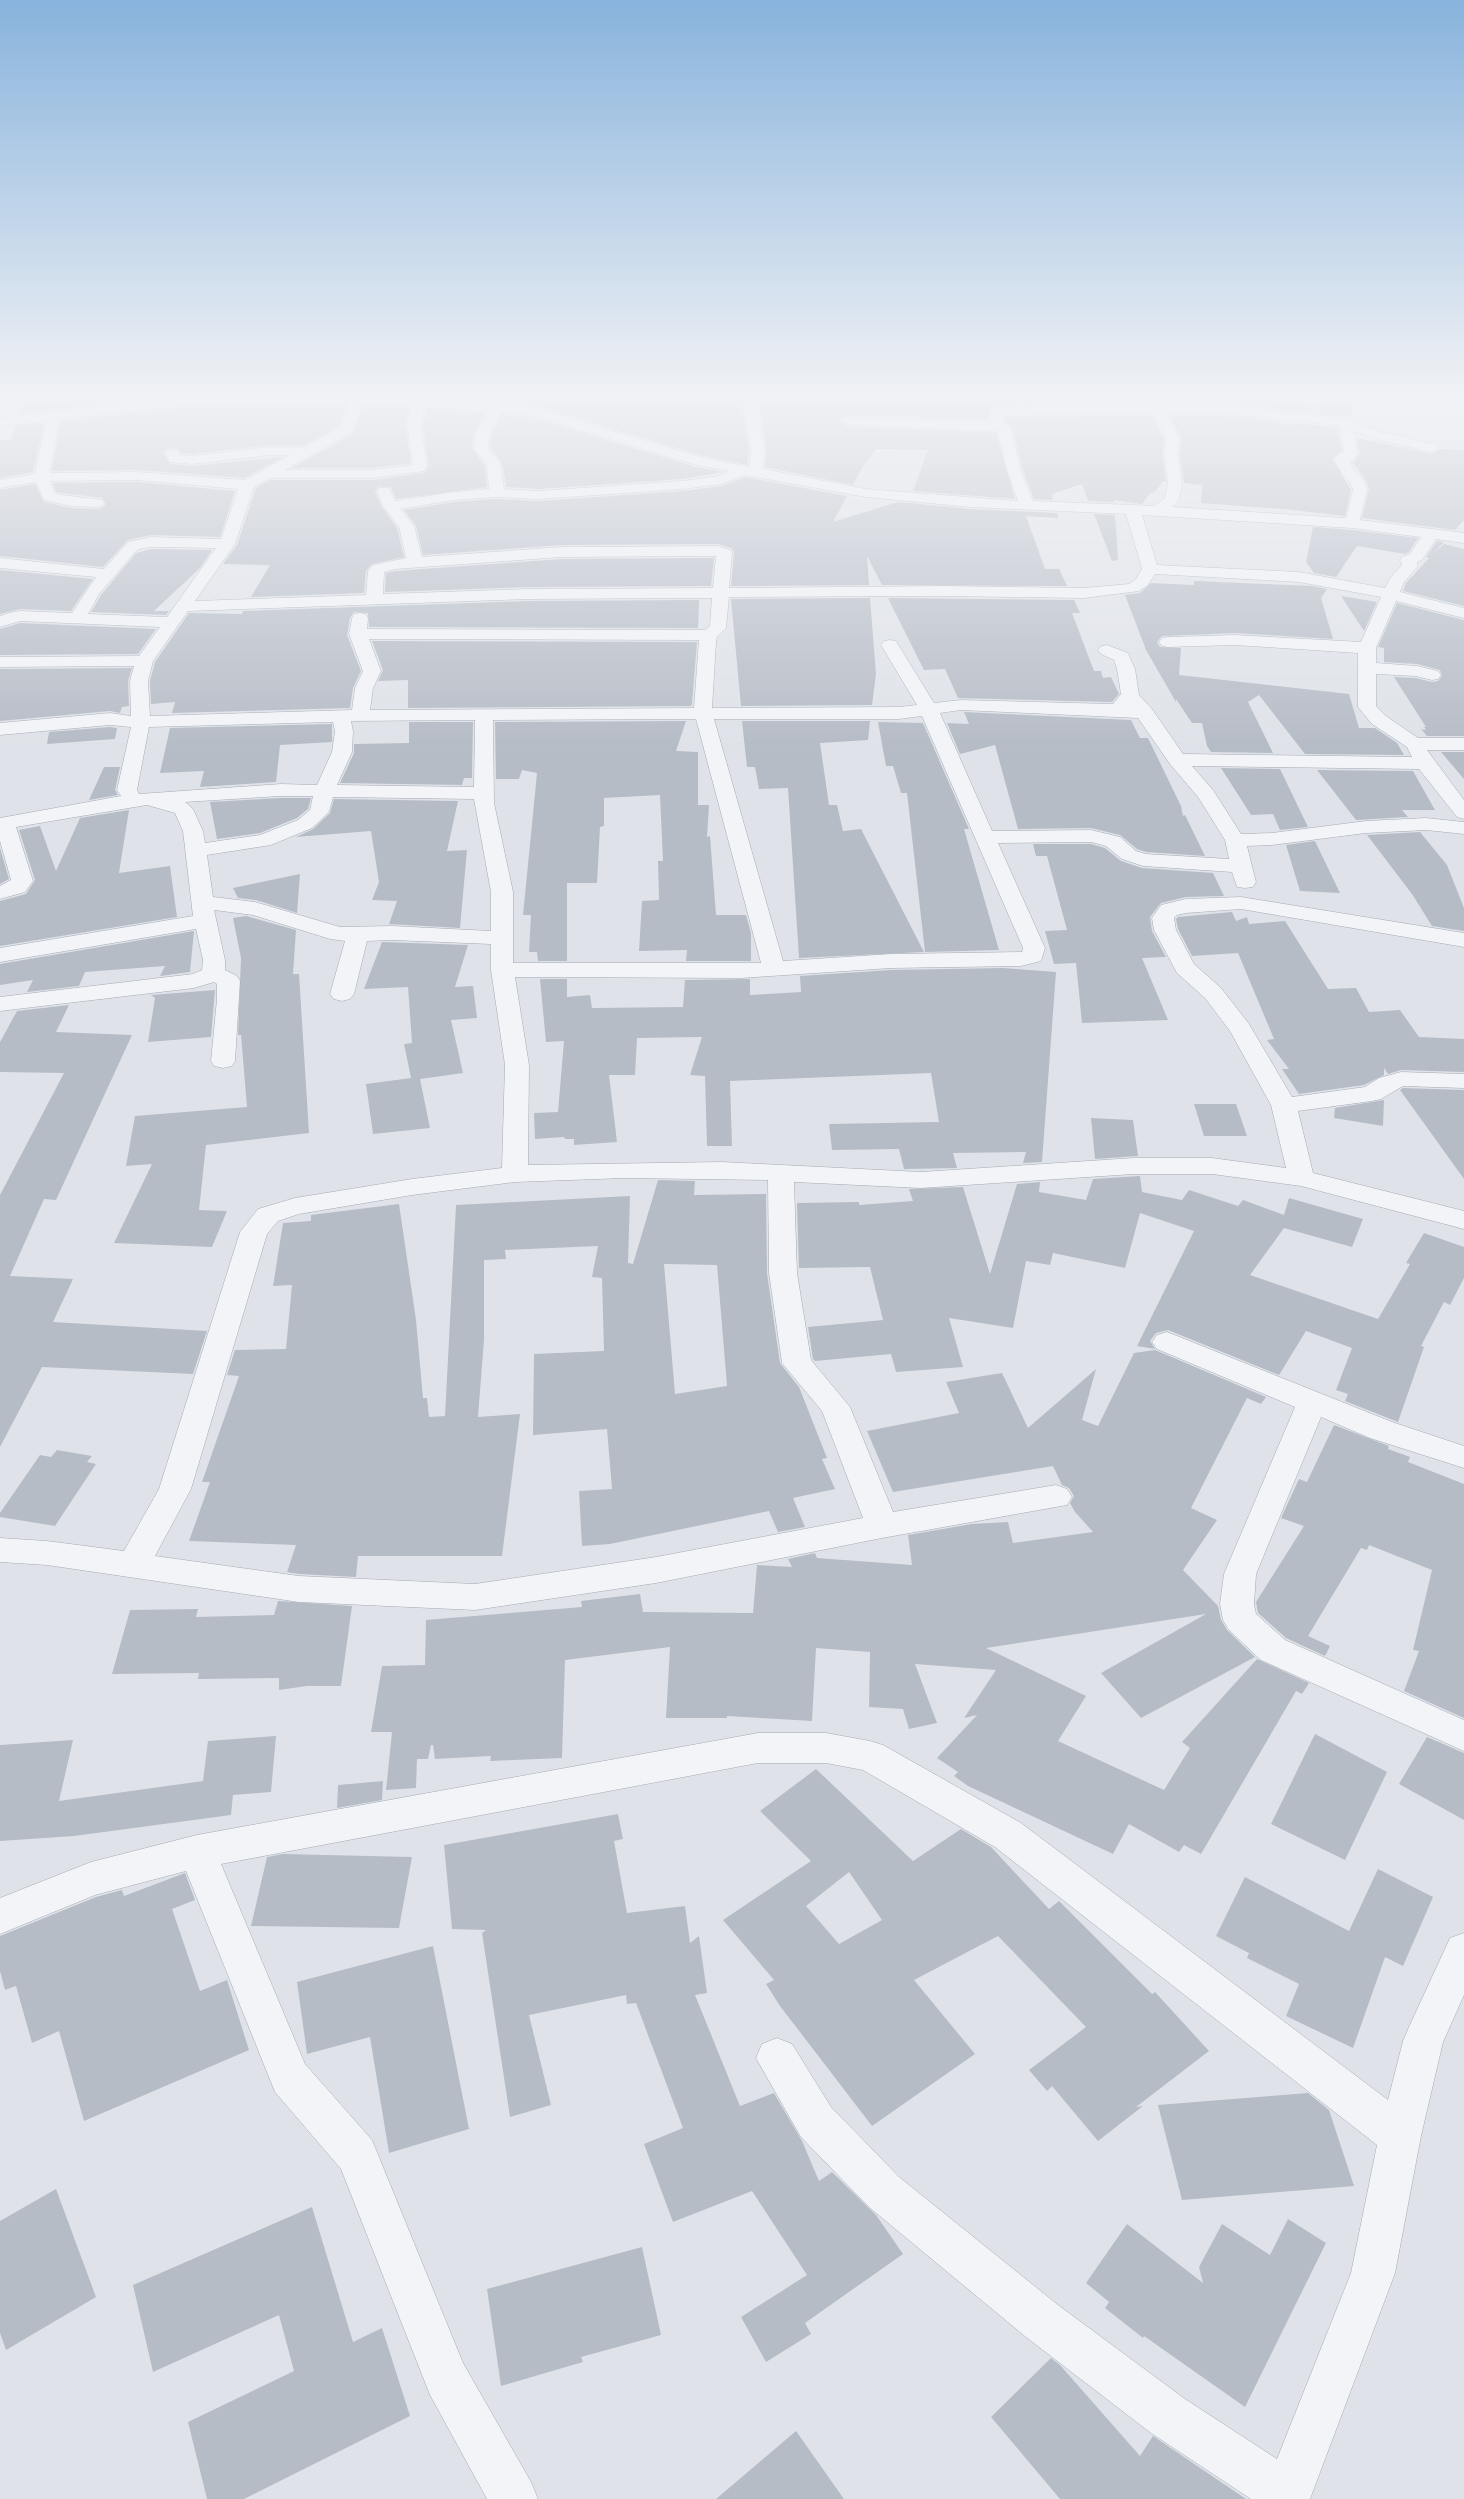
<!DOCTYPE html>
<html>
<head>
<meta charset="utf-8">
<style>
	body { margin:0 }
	canvas { display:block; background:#dfe3e9 }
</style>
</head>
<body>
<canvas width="1464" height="2499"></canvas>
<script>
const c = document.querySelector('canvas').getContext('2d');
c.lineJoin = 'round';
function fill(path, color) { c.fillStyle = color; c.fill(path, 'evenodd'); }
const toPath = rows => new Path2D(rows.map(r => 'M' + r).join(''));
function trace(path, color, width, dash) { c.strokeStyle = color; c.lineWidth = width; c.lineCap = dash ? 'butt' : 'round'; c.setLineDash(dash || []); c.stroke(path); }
fill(toPath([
	[26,397,54,397,54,403,111,397,165,397,20,414,23,407,26,406],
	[455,397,595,398,636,400,638,397,748,397,742,407,749,451,747,465,704,456,538,407],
	[766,397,1034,397,1034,400,1142,398,1144,402,998,406,990,410,988,420,848,415,839,420,848,427,996,433,1015,499,913,491,928,450,876,449,863,466,853,485,765,467,767,451,760,407],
	[1255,397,1318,405,1323,397,1362,397,1348,417,1293,411,1285,413,1261,407,1161,402,1159,398],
	[242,404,347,404,339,426,305,445,270,445,192,454,181,453,177,448,172,447,163,452,170,464,192,466,283,457,245,478,137,470,52,471,61,421,188,407],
	[364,404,409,407,405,426,411,463,372,468,292,468,353,434],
	[426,408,485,413,473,435,472,448,485,466,487,487,396,499,391,487,379,486,375,492,382,507,397,528,404,557,372,564,366,571,364,593,251,597,270,565,223,564,237,545,256,488,270,480,372,480,424,473,429,466,423,426],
	[502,414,536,419,696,467,723,472,683,479,538,489,506,487,503,465,490,446,491,437],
	[1151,414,1164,440,1162,455,1166,482,1163,481,1154,493,1151,492,1142,504,1114,500,1114,502,1088,501,1082,484,1052,494,1053,500,1034,499,1024,473,1012,427,1006,422,1006,418],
	[1169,414,1223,416,1261,419,1285,425,1293,423,1337,427,1337,435,1339,436,1342,450,1332,459,1351,490,1345,516,1283,509,1201,503,1202,485,1184,483,1180,455,1182,439],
	[44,423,33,472,0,478,0,440,11,440,16,426],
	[1357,438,1432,454,1440,449,1464,450,1464,520,1455,530,1362,518,1369,489,1365,479,1353,463,1360,453],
	[745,477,847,496,833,522,898,502,971,509,1057,513,1058,518,1026,516,1045,569,1059,569,1067,586,882,585,867,556,869,585,731,586,734,552,731,548,718,544,562,545,423,555,416,526,404,510,454,502,497,499,538,501,683,491,722,486],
	[137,482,235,491,220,537,151,535,128,540,103,567,0,556,0,490,35,484,44,502,71,508,97,509,102,508,106,504,102,498,56,492,53,483],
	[1094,514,1115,515,1118,560,1112,561],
	[1313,527,1352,530,1418,538,1409,552,1405,554,1357,546,1336,577,1314,573,1306,562],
	[1437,541,1444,542,1434,553,1444,544,1464,549,1464,606,1403,591,1406,583,1429,558,1426,557],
	[151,549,212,550,200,568,154,611,169,611,166,615,91,612,101,595,136,553],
	[714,558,711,586,529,587,385,592,386,573,395,571,562,559],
	[0,570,93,579,71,611,20,609,0,614],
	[1194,581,1313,586,1327,589,1321,598,1333,639,1235,633,1162,636,1157,642,1160,647,1181,648,1179,675,1349,694,1359,728,1375,728,1397,743,1404,755,1305,754,1259,695,1248,702,1273,753,1211,752,1207,746,1202,723,1192,723,1176,699,1176,702,1146,650,1125,595,1140,593,1151,583,1194,585],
	[1341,596,1377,602,1364,631],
	[870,598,876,674,872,705,741,706,731,599],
	[888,598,1074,600,1080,613,1072,613,1094,671,1101,671,1103,678,1111,677,1119,694,1112,702,958,698,945,669,924,670],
	[699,600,698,628,369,627,368,613,354,612,350,618,347,635,361,671,353,688,350,708,172,713,175,702,151,704,150,681,155,662,189,613,242,614,243,611,529,601],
	[1397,603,1464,620,1464,736,1427,736,1421,729,1426,730,1424,727,1426,727,1394,677,1416,678,1432,682,1438,681,1442,676,1440,670,1417,664,1384,662,1384,648,1378,647],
	[20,623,156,629,138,654,0,655,0,629],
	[372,641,697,642,692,704,691,706,408,708,408,680,378,681,383,670],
	[132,668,128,681,129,706,122,707,120,713,110,711,0,721,0,669],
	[964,712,1131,720,1140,738,1148,738,1181,806,1183,816,1185,815,1205,856,1146,852,1137,849,1120,835,1091,828,1018,829,995,745,960,754,947,723,969,724],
	[686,721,676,751,698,752,698,805,709,805,707,837,710,836,716,915,746,915,751,933,751,961,686,961,687,950,639,951,642,901,659,900,658,861,663,861,660,795,604,798,604,826,600,827,597,883,567,883,567,961,538,961,537,952,529,952,531,915,523,915,537,773,522,770,519,779,496,779,495,722],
	[742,721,870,721,868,740,820,743,829,805,837,805,843,831,861,829,924,952,799,958,788,788,759,789,755,767,747,767],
	[409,722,473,722,472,778,464,778,462,785,340,783,354,753,354,744,409,743],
	[878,722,923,723,969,829,964,829,999,950,925,952,907,793,901,793,893,766,886,766],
	[332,724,332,742,280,745,276,782,200,787,204,771,160,773,170,728],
	[110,727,117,728,115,739,47,744,49,732],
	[1441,752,1464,752,1464,779],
	[104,767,120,767,115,790,118,795,89,800],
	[1221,768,1280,769,1308,827,1280,830,1273,814,1251,815],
	[1317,770,1413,771,1435,810,1402,810,1408,817,1356,820],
	[281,798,311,798,308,809,297,818,260,833,217,839,210,802],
	[334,799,458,801,447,851,467,850,460,928,389,924,397,901,372,900,379,882,371,831,296,837,313,829,330,813],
	[129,810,119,873,170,866,177,917,0,946,0,901,26,894,35,880,19,830,40,826,56,871,80,818],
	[1420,832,1447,865,1464,908,1464,931,1432,926,1412,894,1367,835],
	[1315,841,1340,893,1300,891,1286,845],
	[1033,844,1091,844,1105,848,1121,861,1142,868,1213,873,1224,896,1186,897,1161,903,1150,917,1152,931,1166,957,1142,958,1168,1020,1082,1023,1076,963,1054,964,1045,931,1067,930,1047,856,1036,856],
	[0,848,9,879,0,884],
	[300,874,297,913,256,900,238,898,233,888],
	[1232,912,1236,921,1247,917,1249,924,1285,921,1328,989,1356,988,1369,1012,1400,1010,1419,1037,1464,1039,1464,1072,1401,1070,1388,1074,1384,1068,1384,1075,1364,1085,1299,1094,1282,1069,1289,1069,1267,1040,1274,1039,1238,953,1192,956,1178,929,1176,919,1178,917],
	[246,916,296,930,293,974,299,974,309,1133,206,1145,199,1210,227,1211,212,1247,114,1243,152,1164,126,1166,135,1116,247,1107,241,1035,238,1035,241,958,233,918],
	[194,931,190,972,160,976,165,966,85,972,79,986,27,992,33,980,0,985,0,964],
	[382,942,468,945,455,987,473,986,477,1018,451,1020,463,1073,420,1079,430,1128,373,1134,366,1084,411,1078,404,1044,412,1043,408,987,364,989],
	[1003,968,1056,972,1042,1162,1023,1163,1026,1152,953,1153,957,1168,904,1169,899,1149,832,1150,829,1124,939,1122,931,1073,730,1081,732,1146,707,1146,705,1076,690,1075,702,1037,637,1038,635,1075,609,1075,617,1142,574,1145,574,1139,565,1139,564,1137,535,1139,534,1113,558,1112,564,1041,546,1042,540,979,567,979,567,997,590,995,592,1008,683,1007,685,980,750,979,750,995,801,992,800,976,891,970],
	[215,990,211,1037,148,1042,155,998,151,995],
	[69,1005,56,1032,132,1035,56,1200,44,1199,10,1276,73,1279,53,1322,207,1331,193,1374,42,1367,0,1447,0,1195,64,1073,0,1072,0,1042,17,1011],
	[1403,1088,1464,1090,1464,1179,1400,1090],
	[1384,1100,1383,1126,1334,1118,1335,1108],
	[1194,1104,1236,1104,1247,1136,1204,1136],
	[1091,1118,1133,1120,1138,1156,1095,1159],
	[1140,1176,1142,1192,1182,1200,1189,1190,1238,1206,1243,1200,1284,1215,1289,1198,1363,1219,1352,1247,1284,1228,1250,1275,1378,1319,1410,1264,1406,1263,1424,1233,1464,1247,1464,1278,1450,1305,1444,1302,1421,1346,1424,1347,1398,1422,1345,1401,1348,1394,1336,1390,1352,1348,1306,1331,1279,1375,1168,1330,1156,1333,1150,1341,1155,1349,1137,1346,1194,1231,1140,1213,1125,1268,1053,1253,1050,1265,1026,1261,1013,1328,949,1318,963,1367,896,1372,891,1354,815,1361,813,1359,808,1327,883,1320,870,1267,799,1268,797,1203,859,1202,859,1205,913,1201,909,1189,963,1187,990,1274,1017,1184,1040,1182,1039,1192,1086,1200,1093,1179],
	[658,1180,695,1181,694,1195,766,1194,767,1273,780,1363,799,1387,827,1458,822,1459,835,1489,793,1498,805,1527,778,1532,769,1511,610,1544,582,1546,579,1491,612,1489,607,1429,533,1435,534,1354,604,1351,602,1278,592,1277,598,1246,505,1250,506,1259,484,1260,484,1340,478,1417,520,1414,502,1556,358,1556,356,1577,299,1574,287,1572,296,1545,189,1541,210,1482,202,1482,239,1376,227,1375,235,1350,286,1349,292,1285,273,1286,283,1223,311,1221,311,1215,399,1204,416,1320,423,1398,427,1398,429,1417,445,1416,456,1205,630,1196,628,1263,633,1264],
	[664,1264,717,1265,727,1386,675,1394],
	[1155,1350,1266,1397,1261,1404,1247,1398,1191,1508,1217,1520,1183,1570,1218,1606,1221,1620,1227,1630,1255,1657,1141,1718,1101,1673,1206,1614,986,1648,1086,1696,1058,1741,1164,1790,1190,1748,1182,1742,1257,1659,1309,1683,1302,1694,1296,1691,1201,1854,1184,1845,1179,1852,1129,1824,1113,1854,968,1786,954,1776,958,1772,937,1758,977,1715,964,1718,996,1670,915,1664,937,1723,909,1729,903,1709,869,1707,870,1652,816,1648,812,1721,727,1716,727,1718,666,1718,670,1647,565,1660,562,1758,490,1761,491,1756,435,1759,433,1745,431,1745,428,1759,417,1759,416,1788,386,1790,392,1732,371,1732,382,1666,425,1665,426,1620,582,1607,581,1601,640,1594,643,1612,753,1613,757,1565,792,1567,788,1559,815,1553,817,1558,912,1565,908,1535,972,1524,1008,1522,1013,1543,1093,1532,1075,1512,1070,1503,1074,1496,1069,1488,1062,1485,1053,1466,893,1492,867,1431,959,1413,946,1382,1002,1373,1028,1428,1096,1369,1082,1420,1098,1426,1134,1353],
	[1334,1425,1389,1446,1388,1449,1410,1457,1408,1462,1464,1484,1464,1718,1404,1691,1419,1651,1413,1650,1432,1570,1369,1545,1367,1550,1361,1548,1308,1636,1330,1646,1325,1656,1286,1638,1258,1613,1256,1602,1304,1526,1281,1518,1299,1479,1307,1482],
	[57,1450,92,1456,87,1462,96,1464,55,1526,0,1517,0,1513,40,1455,51,1457],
	[278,1601,352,1606,341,1686,307,1686,279,1690,279,1678,198,1679,199,1673,112,1674,130,1610,198,1609,196,1617,274,1615],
	[1315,1734,1387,1772,1345,1860,1271,1824],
	[276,1736,271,1792,233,1795,231,1815,74,1836,0,1841,0,1745,73,1740,59,1801,203,1781,208,1741],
	[1427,1737,1464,1753,1464,1820,1399,1784],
	[816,1769,913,1861,961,1829,991,1847,1049,1909,1059,1901,1152,1994,1155,1992,1209,2051,1136,2107,1143,2106,1098,2141,1052,2086,1047,2091,1029,2070,1086,2027,998,1936,914,1980,975,2054,872,2126,780,2006,766,1984,774,1980,723,1920,811,1861,760,1811],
	[849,1872,882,1920,839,1944,806,1906],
	[383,1781,382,1800,337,1808,338,1785],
	[618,1814,623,1839,614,1841,627,1913,685,1906,690,1943,699,1936,707,1993,695,1995,740,2106,774,2093,802,2141,819,2181,832,2172,876,2215,903,2254,805,2323,811,2334,766,2362,741,2317,807,2275,752,2191,673,2222,644,2144,683,2128,636,2003,627,2004,626,1995,529,2015,551,2105,510,2117,482,1933,486,1930,452,1929,444,1845],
	[283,1854,412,1857,399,1928,251,1926,267,1857],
	[1378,1869,1433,1897,1403,1966,1385,1957,1353,2048,1286,2016,1299,1984,1247,1958,1249,1953,1216,1936,1245,1877,1349,1931],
	[185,1873,195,1900,172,1909,200,1991,227,1980,249,2050,84,2121,59,2031,32,2043,16,1986,5,1990,0,1971,0,1936,96,1897,122,1890,124,1896],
	[433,1946,469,2129,389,2153,370,2037,307,2054,297,1982],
	[1308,2093,1329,2110,1354,2186,1182,2200,1158,2105],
	[56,2189,96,2297,6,2350,0,2333,0,2221],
	[312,2207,353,2342,382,2328,410,2416,244,2499,207,2499,188,2422,294,2371,279,2315,153,2372,133,2285],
	[1288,2219,1326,2243,1245,2407,1144,2336,1143,2338,1105,2308,1109,2302,1086,2283,1127,2224,1203,2283,1199,2267,1222,2224,1270,2255],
	[642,2247,661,2335,581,2357,583,2362,501,2386,487,2289],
	[1051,2358,1060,2365,1140,2456,1153,2436,1246,2499,1060,2499,991,2417],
	[796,2431,844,2499,716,2499]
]), '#b6bcc6');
const minor = toPath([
	[185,397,419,397,467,400,537,409,704,458,749,467,751,451,744,407,751,397,764,397,758,407,765,451,763,469,866,489,1018,501,1008,474,997,431,848,425,841,421,848,417,990,422,991,412,998,408,1147,404,1143,397,1156,397,1160,404,1223,406,1261,409,1285,415,1293,413,1345,418,1381,432,1437,445,1439,448,1432,452,1372,438,1354,431,1358,453,1353,461,1350,462,1353,469,1364,480,1367,490,1360,520,1464,533,1464,543,1436,539,1422,560,1417,562,1418,566,1404,582,1400,592,1464,608,1464,618,1396,601,1376,648,1376,663,1417,666,1438,671,1441,675,1438,679,1432,680,1416,676,1376,674,1376,706,1386,716,1418,738,1464,738,1464,750,1427,750,1464,800,1464,819,1457,817,1419,769,1192,766,1213,790,1241,834,1272,833,1366,821,1426,818,1464,822,1464,834,1426,830,1366,833,1272,845,1247,846,1256,882,1253,887,1245,888,1237,887,1232,872,1143,866,1122,859,1106,846,1091,842,998,843,1045,948,1041,961,1021,966,891,968,741,978,515,977,529,1065,528,1165,722,1162,921,1172,1134,1158,1212,1158,1286,1168,1271,1105,1230,1031,1205,998,1177,973,1154,930,1152,918,1161,905,1186,899,1241,897,1464,933,1464,947,1241,909,1186,913,1177,915,1174,918,1176,930,1194,964,1221,988,1249,1024,1292,1097,1365,1087,1379,1078,1401,1072,1464,1074,1464,1088,1403,1086,1381,1099,1372,1101,1298,1111,1313,1173,1464,1211,1464,1229,1301,1186,1212,1174,1134,1174,921,1188,794,1182,797,1273,811,1360,850,1407,893,1512,1056,1485,1067,1489,1072,1497,1067,1505,882,1538,656,1583,475,1610,299,1602,47,1565,0,1562,0,1538,47,1541,124,1551,159,1489,240,1232,258,1209,295,1198,412,1179,502,1168,505,1065,491,970,491,944,392,940,367,941,354,994,350,999,342,1001,334,999,330,994,345,941,330,939,253,915,214,910,225,960,225,970,237,976,240,981,235,1061,232,1066,223,1068,214,1066,211,1061,217,999,217,984,214,982,194,988,0,1011,0,997,193,974,202,970,203,960,196,929,0,962,0,948,193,916,183,831,175,813,147,805,16,827,33,881,25,892,0,899,0,886,11,880,0,841,0,818,121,796,117,790,131,727,110,725,0,735,0,723,110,713,131,716,130,681,134,666,0,667,0,657,139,656,160,627,20,621,0,627,0,616,9,613,20,611,72,613,96,577,0,568,0,558,104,569,128,542,151,537,221,539,238,489,137,480,50,481,55,494,102,500,104,503,102,506,97,507,71,506,44,500,36,482,0,488,0,480,35,474,46,421,0,426,0,418,185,397],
	[239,402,350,402,341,427,305,447,270,447,192,456,180,455,177,450,172,449,165,453,170,462,192,464,270,455,290,455,245,480,137,472,50,473,59,419,188,405,239,402],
	[363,402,411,405,407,426,413,465,372,470,285,470,352,432,363,402],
	[424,406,488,411,475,436,474,448,487,465,489,489,454,492,395,501,389,488,379,488,377,491,383,506,399,527,406,558,373,565,368,571,366,595,195,601,235,544,254,487,269,478,372,478,424,471,427,466,421,426,424,406],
	[501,412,536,417,697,465,729,471,719,476,683,481,538,491,504,489,501,465,488,447,489,436,501,412],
	[1152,412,1166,440,1164,455,1168,483,1165,498,1155,506,1033,501,1022,474,1010,427,1004,423,1004,416,1152,412],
	[1166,412,1223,414,1261,417,1285,423,1293,421,1339,425,1344,451,1334,458,1342,474,1350,482,1353,490,1346,518,1172,507,1179,500,1182,483,1178,455,1180,440,1166,412],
	[745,475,866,497,971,507,1126,514,1142,569,1136,579,1129,584,1084,588,943,586,729,588,732,553,730,550,718,546,562,547,422,557,414,526,400,509,454,500,497,497,538,499,683,489,722,484,745,475],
	[1142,515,1352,528,1421,537,1410,554,1402,557,1400,560,1402,565,1391,577,1385,588,1299,572,1157,565,1142,515],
	[151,547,216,548,167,617,88,614,99,594,135,552,139,549,151,547],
	[716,556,713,588,529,589,383,594,384,572,395,569,562,557,716,556],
	[1155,574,1299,582,1381,597,1361,642,1235,635,1168,637,1162,638,1159,642,1162,646,1168,647,1235,645,1358,653,1358,707,1372,724,1407,747,1412,757,1183,754,1152,709,1139,695,1135,669,1128,653,1107,645,1101,646,1098,650,1101,654,1114,660,1117,669,1121,694,1113,704,961,700,934,703,896,641,890,640,884,641,881,645,917,705,899,707,712,708,716,642,717,637,726,628,729,597,943,596,1084,598,1139,591,1148,585,1155,574],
	[712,598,710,626,705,630,367,629,368,618,366,614,360,613,354,614,352,618,349,634,363,671,355,688,352,710,150,716,148,681,153,661,188,611,529,599,712,598],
	[369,639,699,640,694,708,370,710,373,688,381,671,369,639],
	[961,710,1138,718,1170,764,1198,797,1225,840,1229,859,1146,854,1136,851,1120,837,1091,830,992,831,940,713,961,710],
	[922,716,1023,948,1022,952,891,954,783,961,714,719,899,719,922,716],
	[696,719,761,963,513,963,513,892,494,803,493,720,696,719],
	[475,720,474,787,337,785,352,752,353,731,351,721,475,720],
	[333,722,335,731,332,752,317,785,281,784,139,794,137,790,149,727,333,722],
	[281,796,313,796,310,810,298,820,260,835,205,843,203,831,193,809,185,802,281,796],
	[333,797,474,799,491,892,491,931,392,926,340,927,255,902,213,897,207,855,271,845,312,828,329,812,333,797],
	[625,1178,768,1180,769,1273,782,1363,822,1411,863,1518,656,1557,475,1584,299,1576,155,1556,191,1489,267,1234,278,1221,299,1214,412,1195,515,1182,625,1178],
	[1167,1332,1392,1422,1464,1446,1464,1468,1370,1438,1321,1417,1256,1574,1254,1604,1256,1614,1285,1640,1464,1720,1464,1751,1261,1660,1228,1629,1223,1620,1220,1604,1224,1574,1295,1407,1157,1349,1152,1342,1157,1335,1167,1332],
	[758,1733,826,1733,870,1741,883,1745,1021,1823,1388,2100,1403,2041,1409,2027,1450,1938,1464,1933,1464,1995,1443,2042,1421,2136,1395,2273,1310,2499,1251,2499,1151,2433,1026,2337,869,2207,801,2137,756,2058,762,2044,777,2038,792,2044,831,2107,899,2177,1058,2305,1185,2399,1277,2459,1351,2273,1377,2145,995,1847,863,1770,826,1763,758,1763,221,1864,305,2064,372,2140,463,2363,531,2482,538,2499,487,2499,430,2395,341,2169,275,2092,186,1871,95,1895,0,1934,0,1898,91,1862,197,1835,758,1733]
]);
trace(minor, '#a4aab3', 1);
fill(minor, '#f2f4f7');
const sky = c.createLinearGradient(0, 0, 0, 747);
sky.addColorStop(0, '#88b3dc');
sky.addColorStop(0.53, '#f1f2f5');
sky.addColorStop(1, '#f1f2f500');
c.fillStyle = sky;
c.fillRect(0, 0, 1464, 747);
</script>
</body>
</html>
